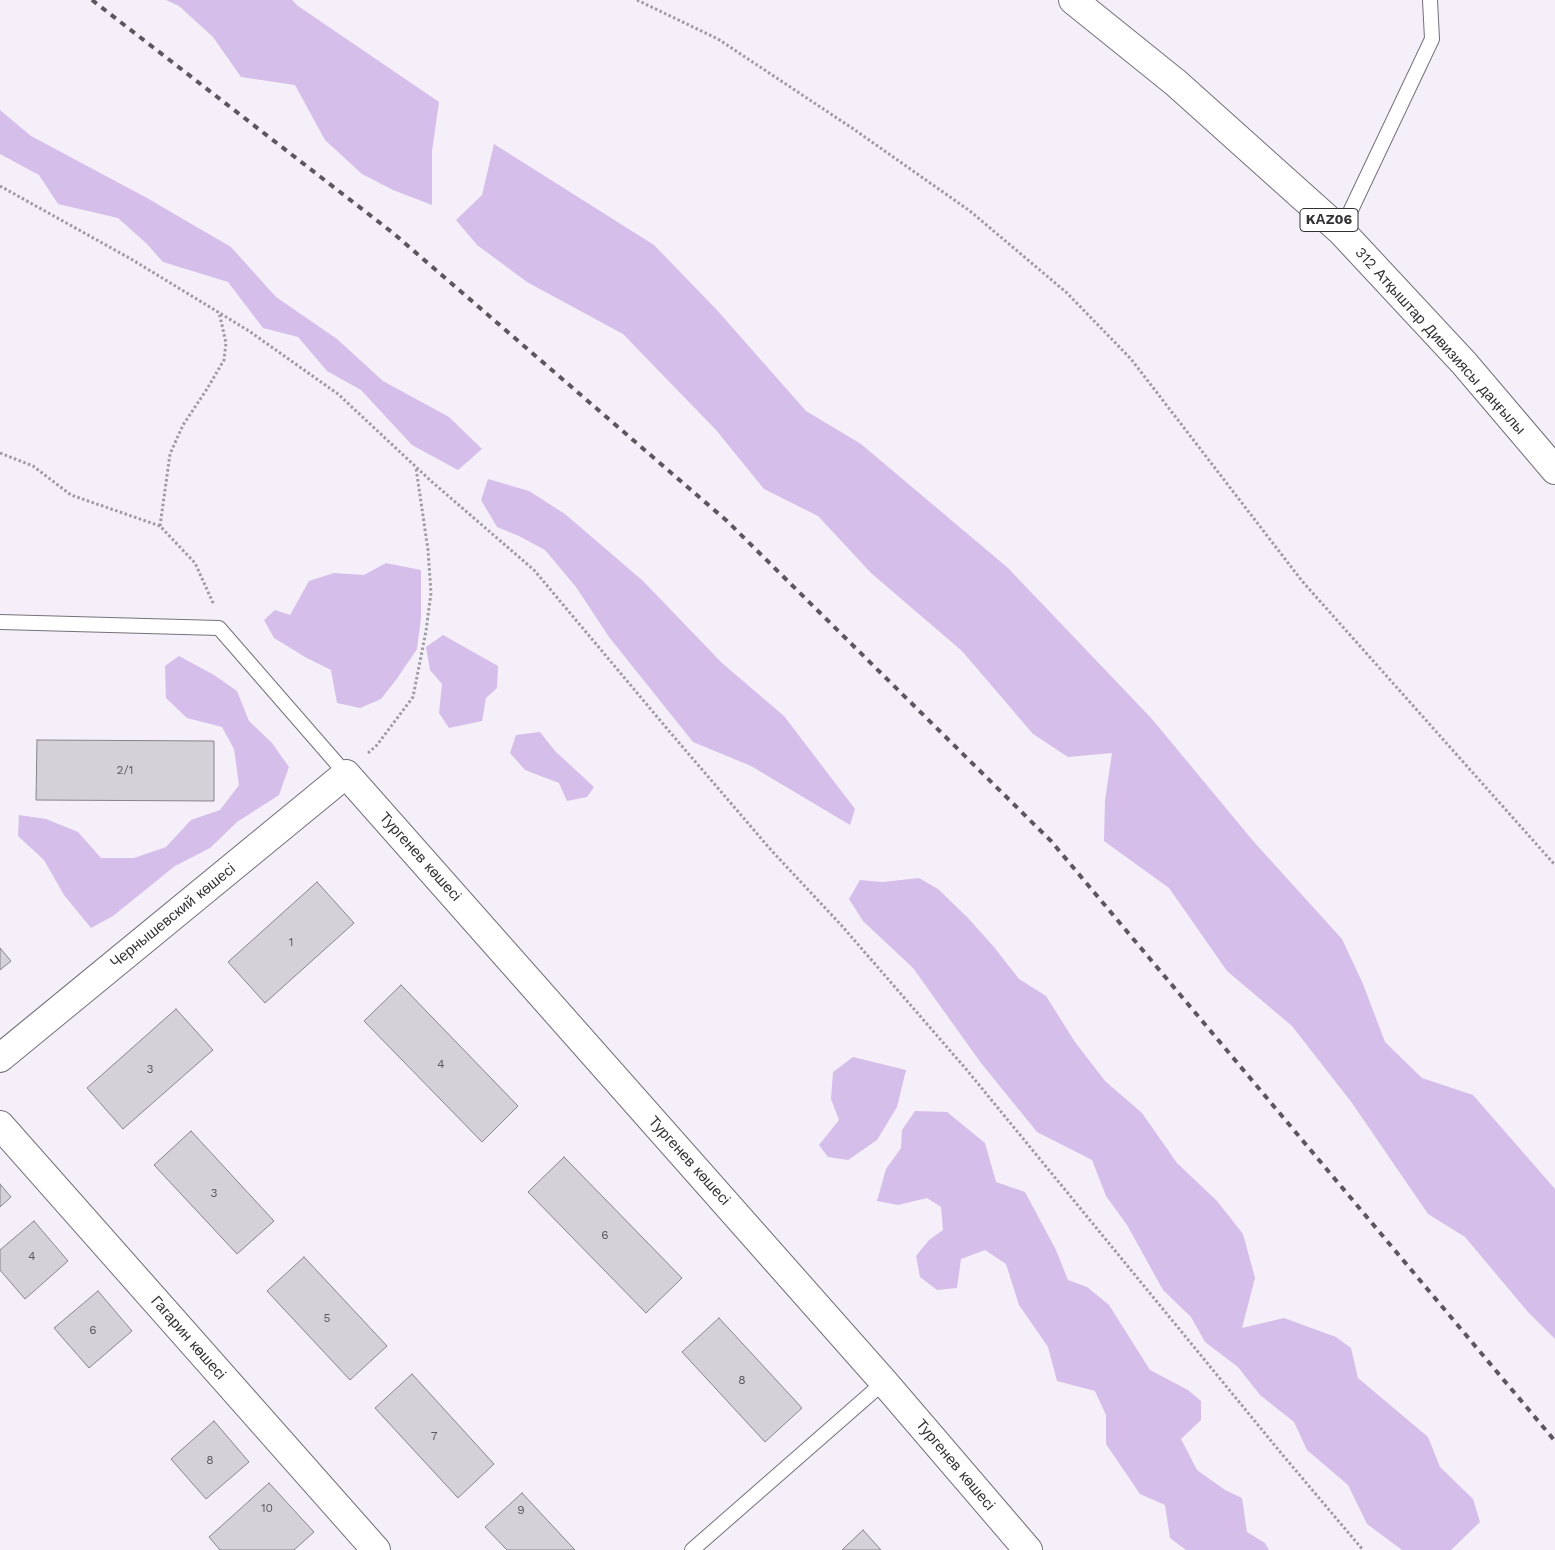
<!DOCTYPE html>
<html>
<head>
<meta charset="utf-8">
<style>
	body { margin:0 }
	canvas { display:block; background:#f4eff8 }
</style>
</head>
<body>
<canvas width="1555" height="1550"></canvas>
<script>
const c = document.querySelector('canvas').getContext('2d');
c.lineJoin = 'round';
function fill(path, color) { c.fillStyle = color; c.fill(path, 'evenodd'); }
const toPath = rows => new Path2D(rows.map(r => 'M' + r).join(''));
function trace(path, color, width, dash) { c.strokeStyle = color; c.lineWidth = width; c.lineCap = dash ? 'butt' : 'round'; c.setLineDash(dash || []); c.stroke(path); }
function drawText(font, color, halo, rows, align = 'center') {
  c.font = font + ' "Work Sans",sans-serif'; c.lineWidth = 4.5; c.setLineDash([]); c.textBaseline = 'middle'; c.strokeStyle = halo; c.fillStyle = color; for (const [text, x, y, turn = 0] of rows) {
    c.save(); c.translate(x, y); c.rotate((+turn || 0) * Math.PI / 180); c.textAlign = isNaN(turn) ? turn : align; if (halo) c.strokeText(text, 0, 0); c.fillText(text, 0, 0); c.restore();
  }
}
fill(toPath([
	[166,0,292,0,298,6,439,102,432,151,432,205,393,190,362,174,325,140,295,85,241,77,213,37,179,6],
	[0,110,31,136,147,198,231,247,276,297,337,339,383,381,449,417,482,449,458,470,412,445,361,390,327,371,298,337,263,328,228,282,163,262,147,244,118,218,58,204,39,175,0,154],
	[494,144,654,245,716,309,806,411,861,444,1008,568,1152,719,1254,842,1342,939,1363,984,1385,1042,1422,1078,1473,1095,1555,1189,1555,1339,1528,1312,1465,1237,1428,1214,1352,1103,1292,1026,1227,971,1169,888,1104,841,1105,800,1112,753,1068,757,1033,734,962,651,871,573,818,516,764,489,716,430,623,334,527,282,477,245,456,220,482,195],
	[488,479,529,491,565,514,643,581,722,663,784,716,855,809,850,825,751,766,693,742,609,637,576,587,545,550,519,536,497,527,481,500],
	[386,563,421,570,421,618,417,649,396,680,381,699,360,708,337,703,331,670,305,657,274,638,264,620,275,610,290,615,309,581,334,573,364,575],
	[443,635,498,666,497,688,486,698,482,721,449,728,439,713,442,684,430,670,426,647],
	[179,656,214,675,237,691,249,721,272,743,289,767,279,795,237,822,210,848,175,866,113,916,91,928,64,895,44,860,18,836,19,815,46,819,78,832,101,858,134,858,166,847,191,820,220,810,239,785,234,749,222,727,187,718,166,698,165,666],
	[540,732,555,751,594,787,587,797,567,801,559,783,525,770,510,753,516,735],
	[919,878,938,889,967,917,994,947,1019,979,1046,996,1075,1042,1105,1081,1142,1113,1177,1163,1217,1201,1243,1234,1255,1278,1242,1328,1284,1318,1336,1337,1351,1348,1358,1378,1428,1437,1440,1467,1473,1499,1480,1522,1451,1550,1402,1550,1367,1524,1348,1485,1307,1450,1294,1422,1260,1395,1238,1367,1205,1342,1191,1317,1163,1290,1127,1225,1106,1196,1092,1160,1037,1132,981,1063,913,968,863,921,849,899,860,880,883,882],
	[853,1057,906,1070,897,1107,877,1140,848,1160,828,1157,819,1145,839,1120,831,1099,833,1072],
	[915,1111,947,1112,985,1143,996,1182,1025,1192,1056,1250,1068,1280,1087,1287,1109,1305,1150,1370,1188,1390,1201,1401,1201,1420,1181,1439,1197,1470,1225,1490,1242,1498,1247,1532,1265,1543,1269,1550,1186,1550,1170,1538,1165,1505,1140,1494,1106,1444,1106,1415,1095,1391,1057,1381,1048,1347,1019,1305,1006,1264,985,1250,961,1259,957,1288,937,1290,920,1277,916,1256,929,1240,943,1230,941,1207,927,1198,898,1205,877,1201,886,1169,901,1148,902,1130]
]), '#d6beeb');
const building = toPath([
	[37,740,214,741,214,801,36,800,37,740],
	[317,882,354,923,265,1003,228,962,317,882],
	[0,948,11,961,0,970,0,948],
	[401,985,518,1106,482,1142,364,1021,401,985],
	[176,1009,213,1050,123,1129,87,1088,176,1009],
	[191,1131,274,1221,237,1254,154,1165,191,1131],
	[564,1157,682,1278,646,1313,528,1192,564,1157],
	[0,1184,11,1197,0,1207,0,1184],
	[34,1221,68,1261,25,1299,0,1270,0,1250,34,1221],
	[304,1257,387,1346,350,1380,267,1291,304,1257],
	[98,1291,132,1331,89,1368,54,1328,98,1291],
	[719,1318,802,1408,765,1442,682,1352,719,1318],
	[412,1374,494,1464,458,1498,375,1408,412,1374],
	[214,1421,249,1462,206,1499,171,1459,214,1421],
	[269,1483,314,1532,294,1550,220,1550,209,1537,269,1483],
	[522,1493,575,1550,507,1550,485,1527,522,1493],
	[863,1530,881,1550,842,1550,863,1530]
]);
fill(building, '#d5d1d9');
trace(building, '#88848b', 1);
const lane = toPath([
	[1341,231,1432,39,1430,0],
	[0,622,219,628,346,774],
	[692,1550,884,1382]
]);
const street = toPath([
	[0,1125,376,1550]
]);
const secondary = toPath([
	[0,1058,346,774,884,1382,1028,1550]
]);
const highway = toPath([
	[1073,0,1176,83,1341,231,1464,363,1555,470]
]);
trace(lane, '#757179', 16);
trace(street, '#757179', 30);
trace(secondary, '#757179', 30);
trace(highway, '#757179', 30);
trace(toPath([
	[637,0,718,39,852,128,970,211,1067,293,1131,359,1302,581,1555,865],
	[0,186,131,259,218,312,249,331,338,394,431,481,534,570,669,731,771,850,842,926,966,1069,1281,1453,1363,1550],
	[0,453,33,466,71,495,160,526,195,563,214,605],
	[160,526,170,454,183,425,207,389,224,360,226,343,219,312],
	[368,753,377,745,413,697,426,631,431,593,428,550,416,468]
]), '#9f9ba2', 3, [2.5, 2.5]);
trace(lane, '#fff', 14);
trace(street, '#fff', 28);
trace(secondary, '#fff', 28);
trace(highway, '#fff', 28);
trace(toPath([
	[92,0,393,233,727,521,1051,841,1555,1441]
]), '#5a585c', 4, [6, 6]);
drawText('12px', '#5b595d', null, [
	["2/1",125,770],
	["1",291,942],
	["4",441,1064],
	["3",150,1069],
	["3",214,1193],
	["6",605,1235],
	["4",32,1256],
	["5",327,1318],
	["6",93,1330],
	["8",742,1380],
	["7",434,1436],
	["8",210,1460],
	["10",267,1508],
	["9",521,1510]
]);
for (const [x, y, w] of [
	[1329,220,58]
]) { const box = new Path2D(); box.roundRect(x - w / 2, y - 11.5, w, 23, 4); c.fillStyle = '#fff'; c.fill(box); trace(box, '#323134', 1); }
drawText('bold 14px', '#323134', null, [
	["KАZ06",1329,220]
]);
drawText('15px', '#323134', '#fff', [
	["312 Атқыштар Дивизиясы даңғылы",1440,341,48],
	["Тургенев көшесі",420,857,48],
	["Чернышевский көшесі",173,916,-39],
	["Тургенев көшесі",689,1161,48],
	["Гагарин көшесі",188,1338,49],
	["Тургенев көшесі",955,1465,50]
]);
</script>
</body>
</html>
